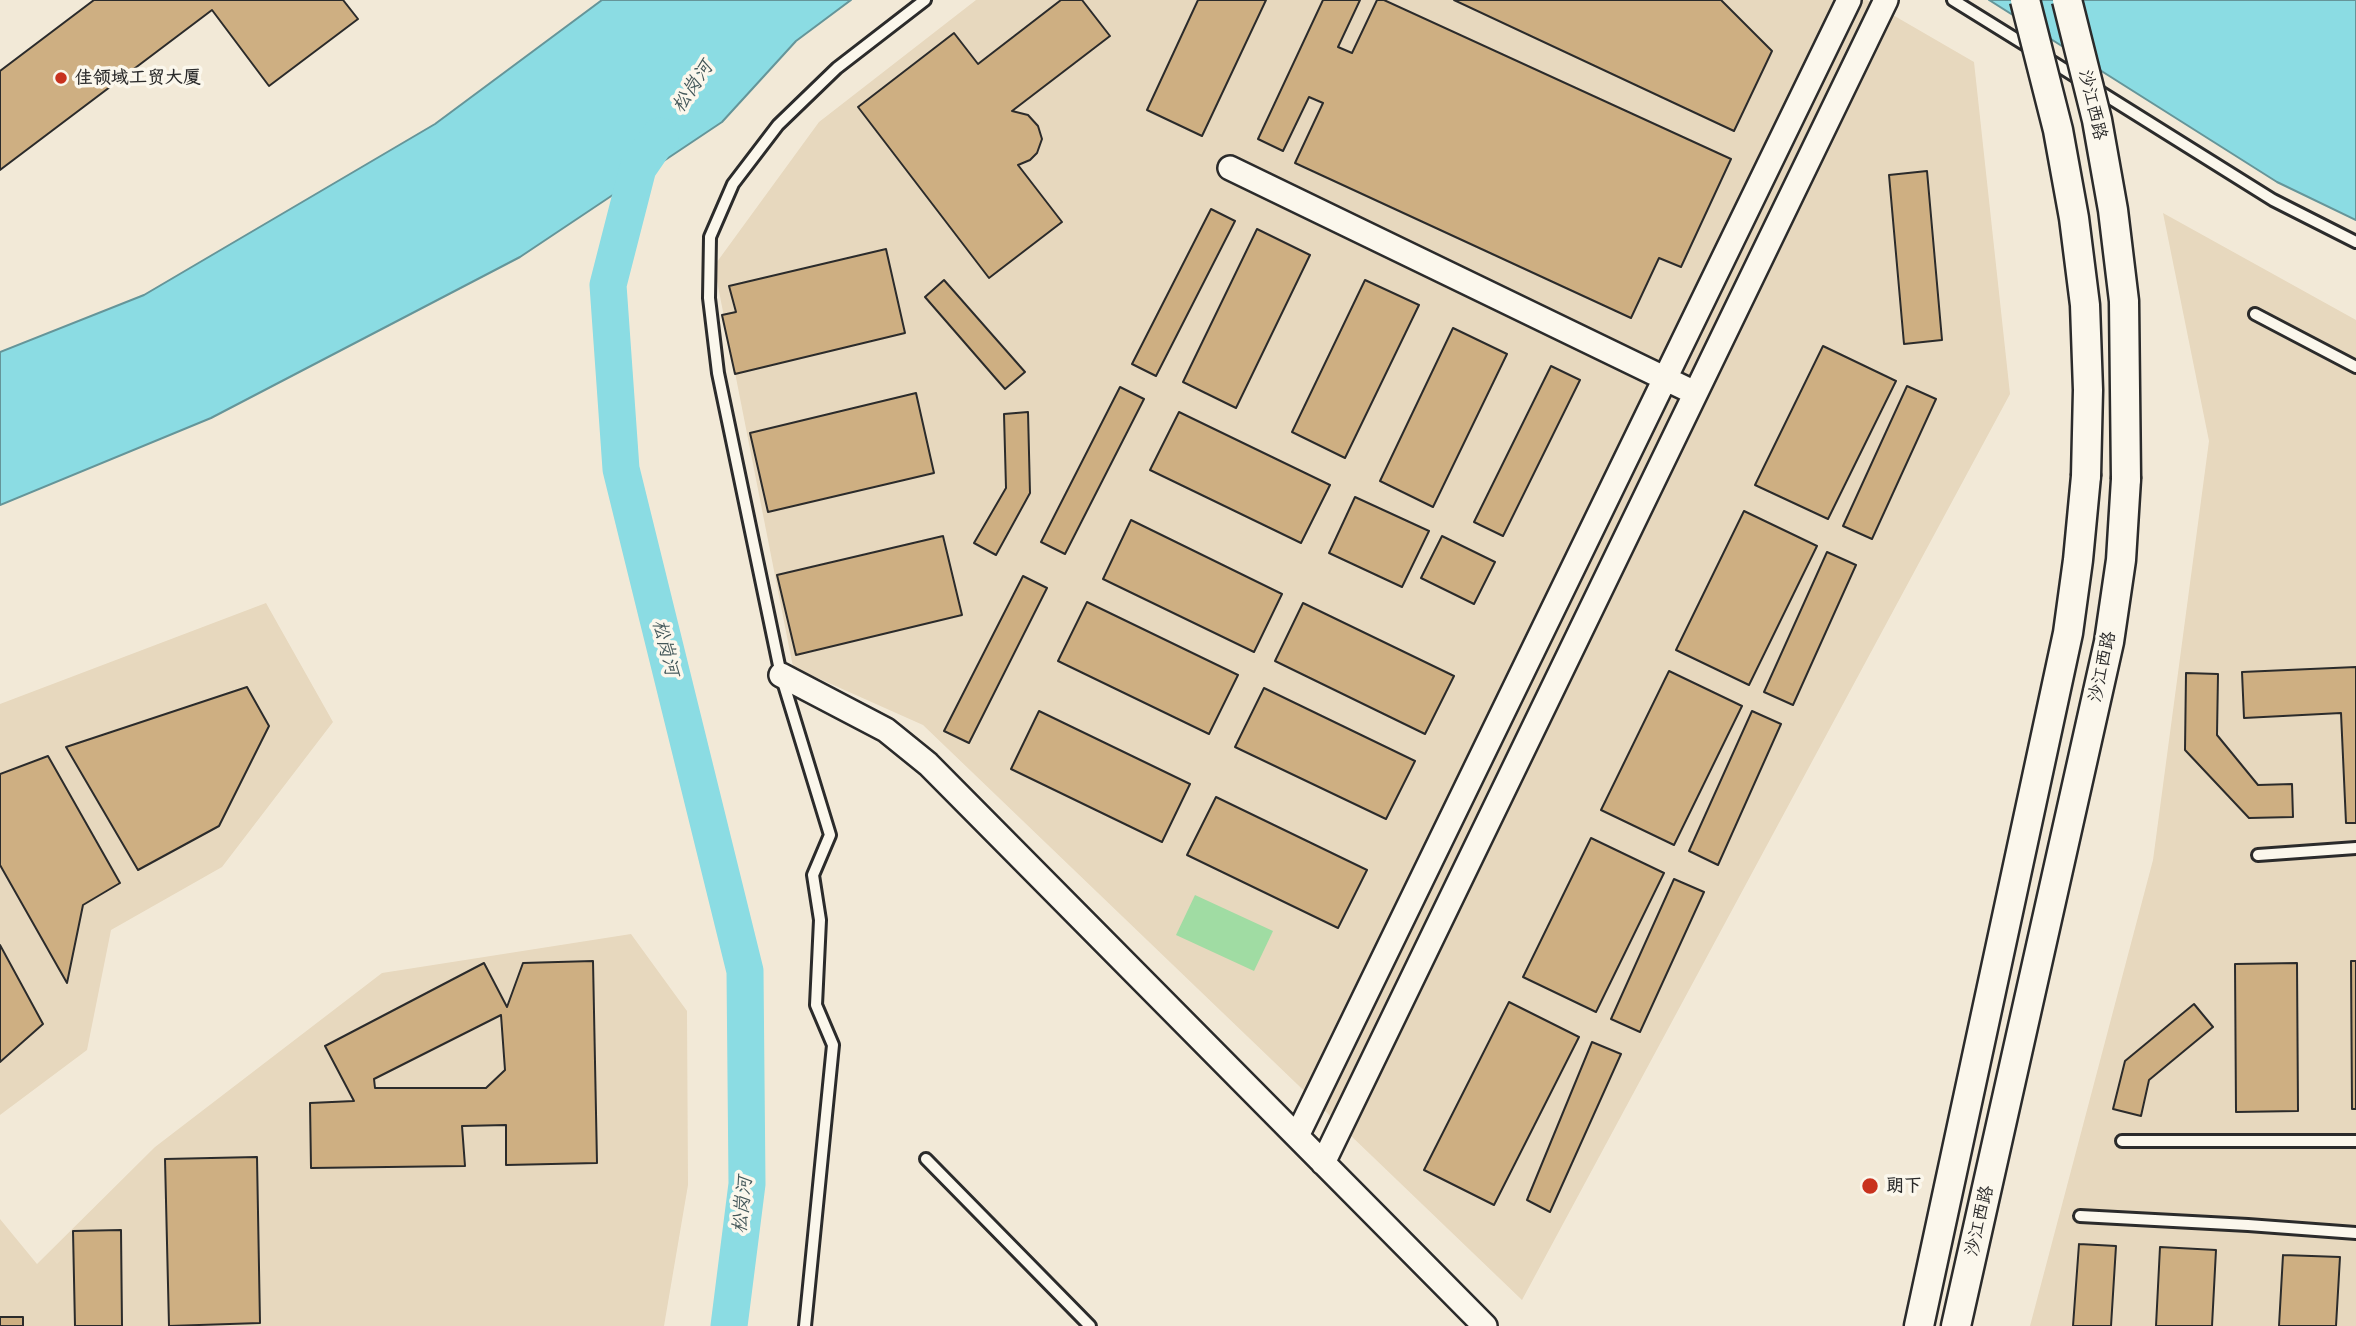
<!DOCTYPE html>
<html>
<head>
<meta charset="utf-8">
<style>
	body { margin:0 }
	canvas { display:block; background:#f2e9d7 }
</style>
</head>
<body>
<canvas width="2356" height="1326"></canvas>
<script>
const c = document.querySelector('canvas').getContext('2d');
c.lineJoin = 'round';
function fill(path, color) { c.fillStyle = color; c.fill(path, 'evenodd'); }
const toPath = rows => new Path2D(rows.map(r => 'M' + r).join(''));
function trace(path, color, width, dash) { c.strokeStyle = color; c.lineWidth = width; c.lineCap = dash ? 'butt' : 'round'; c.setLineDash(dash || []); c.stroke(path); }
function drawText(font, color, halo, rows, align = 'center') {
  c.font = font + ' "Shantell Sans","LXGW WenKai TC",sans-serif'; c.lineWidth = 7; c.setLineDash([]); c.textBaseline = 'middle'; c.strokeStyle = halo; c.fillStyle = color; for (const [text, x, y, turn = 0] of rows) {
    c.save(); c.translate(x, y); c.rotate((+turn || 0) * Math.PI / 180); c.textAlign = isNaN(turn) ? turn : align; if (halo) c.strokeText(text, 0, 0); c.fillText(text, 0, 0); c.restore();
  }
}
fill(toPath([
	[976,0,1867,0,1974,62,2010,394,1522,1300,923,725,793,667,714,266,819,122],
	[2163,213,2356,320,2356,1326,2030,1326,2153,860,2209,441],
	[266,603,333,722,222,867,111,930,87,1050,0,1115,0,704],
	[631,934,687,1011,688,1185,664,1326,0,1326,0,1219,37,1264,155,1147,382,973]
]), '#e7d8be');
fill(toPath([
	[1195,895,1273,931,1254,971,1176,935]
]), '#a0dca3');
const water = toPath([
	[602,0,851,0,796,41,722,122,520,257,211,418,0,505,0,352,144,295,435,124,602,0],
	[1989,0,2356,0,2356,220,2277,182,1989,0]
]);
fill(water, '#8bdce3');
trace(water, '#659599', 2);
trace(toPath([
	[660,136,638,168,608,285,621,469,745,971,747,1184,729,1326]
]), '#8bdce3', 37);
const building = toPath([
	[94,0,343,0,358,19,269,86,212,10,0,170,0,71,94,0],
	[1061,0,1082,0,1110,36,1012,111,1028,115,1038,126,1042,139,1037,153,1030,160,1018,165,1062,222,989,278,858,107,954,33,978,64,1061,0],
	[1198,0,1266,0,1202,136,1147,110,1198,0],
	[1323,0,1360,0,1338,47,1352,53,1377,0,1384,0,1731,159,1681,267,1659,258,1631,318,1295,163,1323,103,1309,97,1283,151,1258,139,1323,0],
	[1454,0,1721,0,1772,51,1734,131,1454,0],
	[1927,171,1942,340,1904,344,1889,175,1927,171],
	[1211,209,1235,221,1156,376,1132,364,1211,209],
	[1257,229,1310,255,1236,408,1183,382,1257,229],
	[886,249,905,333,735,374,722,315,736,312,729,286,886,249],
	[944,280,1025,372,1005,389,925,297,944,280],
	[1365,280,1419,305,1345,458,1292,432,1365,280],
	[1453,328,1507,354,1433,507,1380,481,1453,328],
	[1823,346,1896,381,1828,519,1755,485,1823,346],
	[1551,366,1580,380,1503,536,1474,522,1551,366],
	[1907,386,1936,399,1872,539,1843,526,1907,386],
	[1120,387,1144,399,1065,554,1041,542,1120,387],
	[916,393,934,473,768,512,750,433,916,393],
	[1028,412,1030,493,996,555,974,543,1006,488,1004,414,1028,412],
	[1179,412,1330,485,1301,543,1150,470,1179,412],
	[1355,497,1429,531,1402,587,1329,553,1355,497],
	[1744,511,1817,546,1749,685,1676,650,1744,511],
	[1131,520,1282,594,1254,652,1103,579,1131,520],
	[943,536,962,615,796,655,777,575,943,536],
	[1442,536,1495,562,1474,604,1421,578,1442,536],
	[1827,552,1856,565,1793,705,1764,692,1827,552],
	[1023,576,1047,588,969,743,944,731,1023,576],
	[1087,602,1238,675,1209,734,1058,661,1087,602],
	[1303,603,1454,676,1425,734,1275,661,1303,603],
	[2356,667,2356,823,2346,823,2341,713,2244,718,2242,672,2356,667],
	[1669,671,1742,706,1674,845,1601,810,1669,671],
	[2186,673,2218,674,2217,735,2258,785,2292,784,2293,817,2249,818,2185,750,2186,673],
	[247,687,269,726,219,826,138,870,66,747,247,687],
	[1264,688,1415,761,1386,819,1235,747,1264,688],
	[1039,711,1190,784,1162,842,1011,769,1039,711],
	[1752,711,1781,724,1718,865,1689,851,1752,711],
	[48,756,120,883,83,905,67,983,0,865,0,774,48,756],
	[1216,797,1367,870,1338,928,1187,855,1216,797],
	[1591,838,1664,873,1596,1012,1523,977,1591,838],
	[1674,879,1704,892,1640,1032,1611,1019,1674,879],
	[0,945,43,1024,0,1062,0,945],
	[593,961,597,1163,506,1165,506,1125,462,1126,465,1166,311,1168,310,1103,354,1101,325,1046,484,963,507,1007,523,963,593,961],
	[501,1015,505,1070,486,1088,375,1088,374,1079,501,1015],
	[2351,961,2356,961,2356,1109,2352,1109,2351,961],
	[2297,963,2298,1111,2236,1112,2235,964,2297,963],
	[1509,1002,1579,1037,1494,1205,1424,1170,1509,1002],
	[2194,1004,2213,1027,2149,1080,2141,1116,2113,1109,2125,1061,2194,1004],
	[1592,1042,1621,1054,1550,1212,1527,1200,1592,1042],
	[257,1157,260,1323,169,1326,165,1159,257,1157],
	[121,1230,122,1326,75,1326,73,1231,121,1230],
	[2079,1244,2116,1246,2111,1326,2073,1326,2079,1244],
	[2160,1247,2216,1250,2212,1326,2156,1326,2160,1247],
	[2283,1255,2340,1257,2336,1326,2279,1326,2283,1255],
	[0,1317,23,1317,23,1326,0,1326,0,1317]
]);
fill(building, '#ceaf82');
trace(building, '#2b2b2b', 2);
const service = toPath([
	[1953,0,2032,49],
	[2046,58,2273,200,2356,242],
	[2255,314,2356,367],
	[2258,855,2356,848],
	[2122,1141,2356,1141],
	[926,1159,1090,1326],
	[2080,1216,2248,1225,2356,1233],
	[805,1326,833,1045,816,1005,820,920,813,875,830,835,781,675,718,373,709,298,710,237,733,184,778,125,837,68,925,0]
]);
const minor = toPath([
	[1230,168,1695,393],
	[781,675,886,730,928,764,1485,1326],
	[1297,1136,1849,0],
	[1323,1163,1886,0]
]);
const tertiary = toPath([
	[1919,1326,2068,633,2078,560,2086,476],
	[1956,1326,2109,642,2121,560,2126,479]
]);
trace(service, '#2b2b2b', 16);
trace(minor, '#2b2b2b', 28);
trace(tertiary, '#2b2b2b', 33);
trace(service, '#fbf7ec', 10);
trace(minor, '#fbf7ec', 23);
trace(tertiary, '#fbf7ec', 28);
const tertiaryBridge = toPath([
	[2025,0,2058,130,2074,218,2085,305,2088,390,2086,476],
	[2067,0,2097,120,2113,210,2124,301,2126,479]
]);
trace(tertiaryBridge, '#2b2b2b', 33, []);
trace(tertiaryBridge, '#fbf7ec', 28);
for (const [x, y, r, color] of [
	[61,78,7,"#c8321e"],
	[1870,1186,9,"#c8321e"]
]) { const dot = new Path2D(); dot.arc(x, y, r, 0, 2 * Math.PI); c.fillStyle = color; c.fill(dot); trace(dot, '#fbf7ec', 2.5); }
drawText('bold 18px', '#2b2b2b', '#fbf7ec', [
	["佳领域工贸大厦",75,78],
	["朗下",1886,1186]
], 'left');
drawText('18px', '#2b2b2b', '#fbf7ec', [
	["沙江西路",2092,105,77],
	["沙江西路",2103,667,-78],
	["沙江西路",1980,1221,-77]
]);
drawText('italic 19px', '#435759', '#fbf7ec', [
	["松岗河",693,87,-56],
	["松岗河",665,648,76],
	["松岗河",743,1205,-84]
]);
</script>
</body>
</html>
